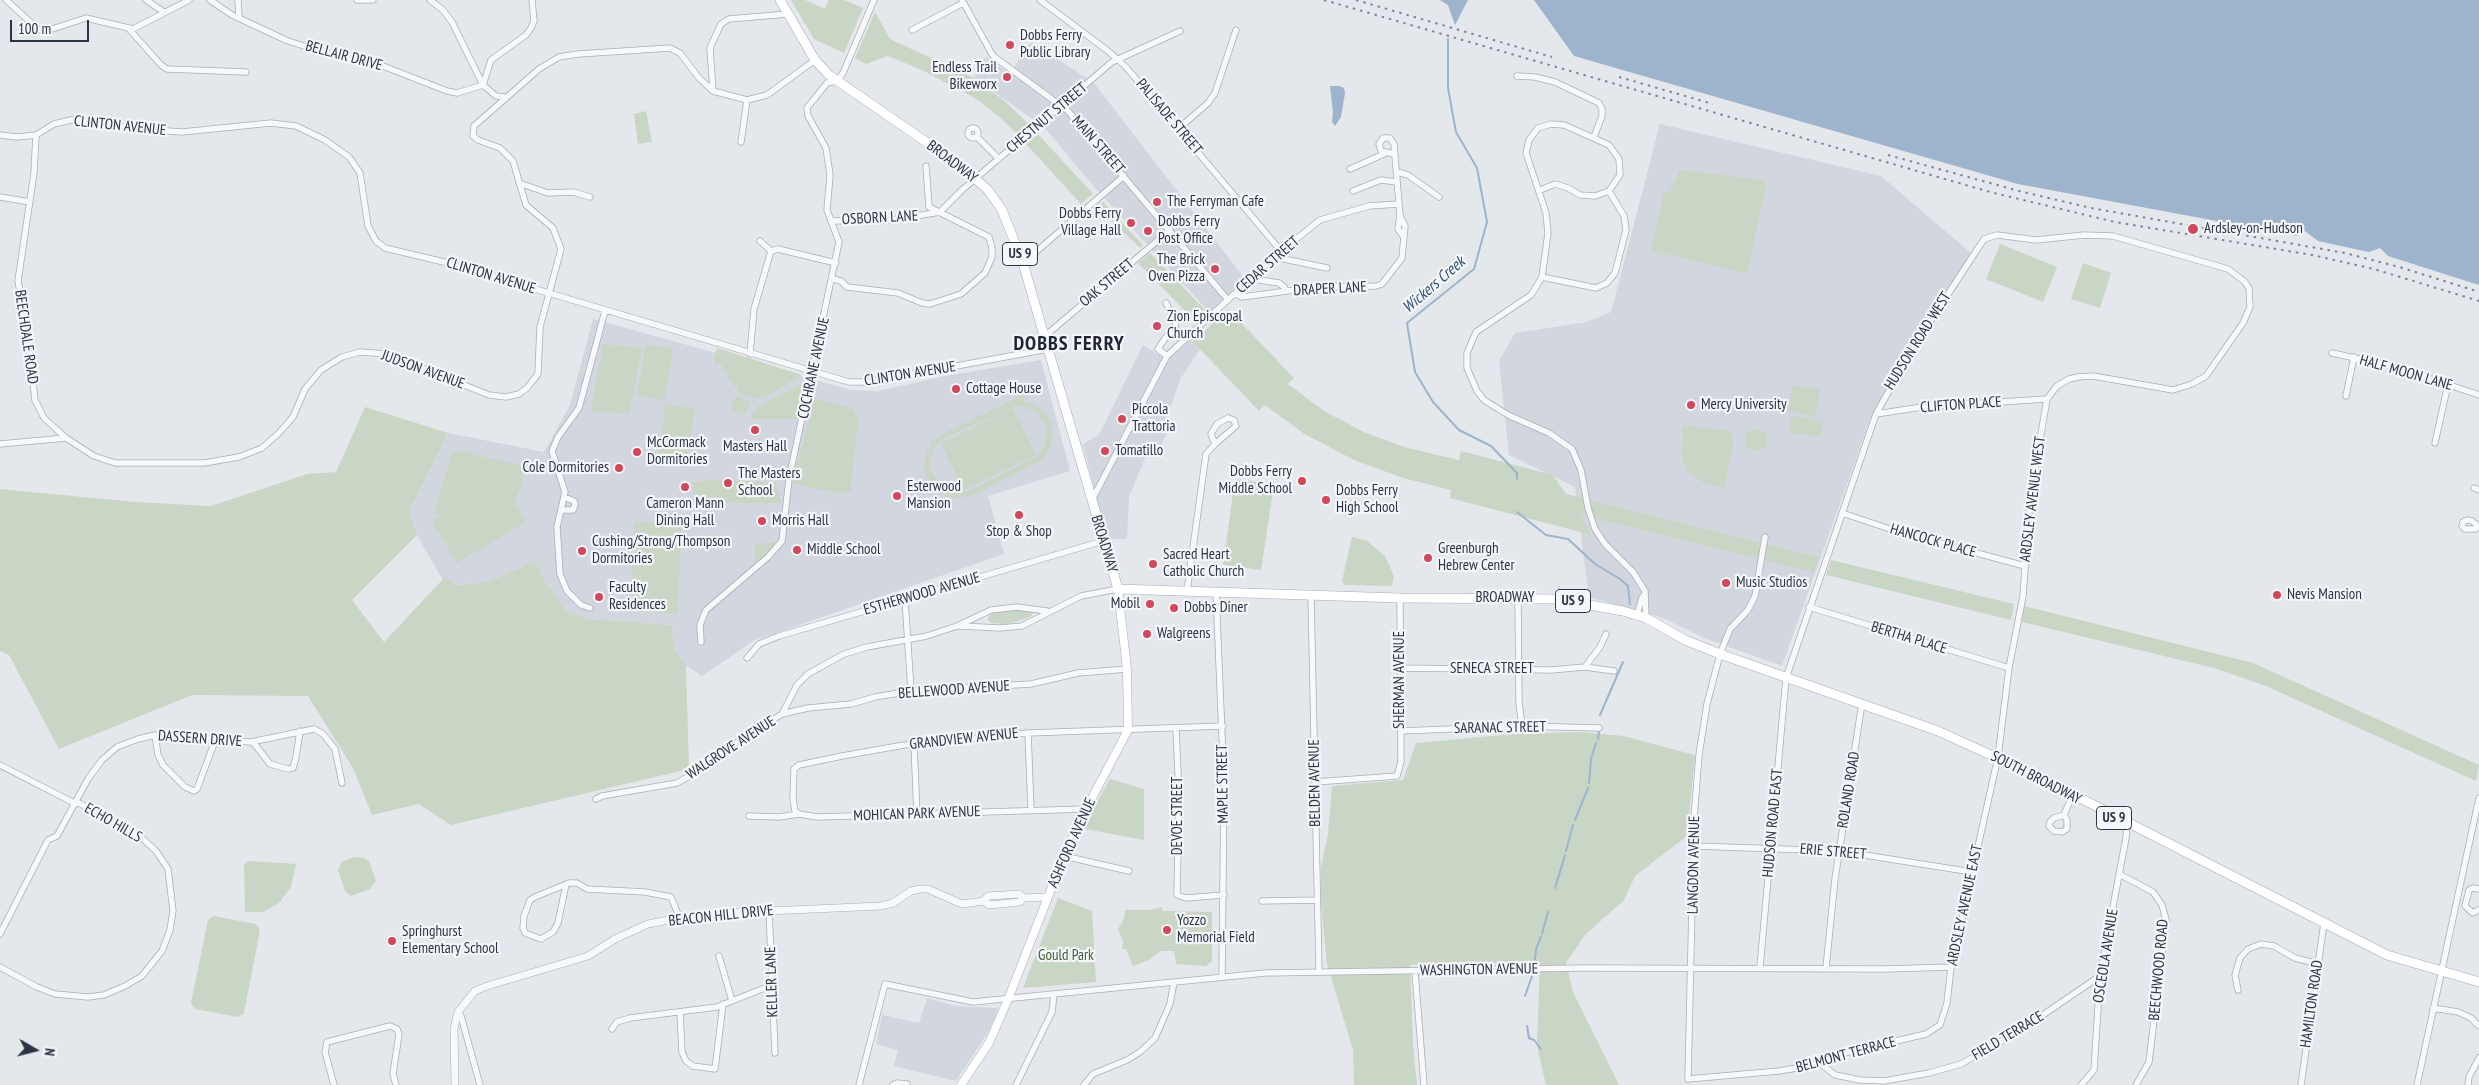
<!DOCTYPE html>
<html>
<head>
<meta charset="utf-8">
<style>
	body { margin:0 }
	#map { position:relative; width:2479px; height:1085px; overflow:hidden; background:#e4e7ec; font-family:"PT Sans Narrow",sans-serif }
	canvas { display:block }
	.north { position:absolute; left:10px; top:1025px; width:50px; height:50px; -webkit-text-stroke:4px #f4f6f9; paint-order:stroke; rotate:98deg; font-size:14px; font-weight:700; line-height:20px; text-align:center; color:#2b3445 }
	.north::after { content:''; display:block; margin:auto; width:18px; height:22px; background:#2b3445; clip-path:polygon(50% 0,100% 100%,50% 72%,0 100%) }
	.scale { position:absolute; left:10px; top:20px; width:79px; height:22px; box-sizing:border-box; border:2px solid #2b3445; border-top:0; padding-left:6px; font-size:15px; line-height:18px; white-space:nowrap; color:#2b3445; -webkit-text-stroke:4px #f4f6f9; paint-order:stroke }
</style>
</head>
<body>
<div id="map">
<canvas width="2479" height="1085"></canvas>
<div class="north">N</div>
<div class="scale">100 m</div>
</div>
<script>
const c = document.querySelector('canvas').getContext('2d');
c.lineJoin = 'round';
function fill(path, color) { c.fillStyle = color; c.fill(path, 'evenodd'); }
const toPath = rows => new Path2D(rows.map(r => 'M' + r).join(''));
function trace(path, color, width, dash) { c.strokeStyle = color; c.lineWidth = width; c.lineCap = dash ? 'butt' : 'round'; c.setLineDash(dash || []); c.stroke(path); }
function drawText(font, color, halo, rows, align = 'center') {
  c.font = font + ' "PT Sans Narrow",sans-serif'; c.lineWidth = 4.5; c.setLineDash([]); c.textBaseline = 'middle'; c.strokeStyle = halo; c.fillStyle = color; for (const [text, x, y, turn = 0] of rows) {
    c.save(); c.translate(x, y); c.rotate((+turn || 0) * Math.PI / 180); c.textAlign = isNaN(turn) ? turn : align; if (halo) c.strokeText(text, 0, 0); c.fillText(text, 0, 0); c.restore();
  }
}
fill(toPath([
	[1031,42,1094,83,1245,279,1209,312,1096,189,1044,127,974,78,985,57,1010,73],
	[1660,124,1881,176,1971,253,1888,385,1868,425,1782,666,1704,638,1663,618,1589,597,1575,487,1509,455,1499,361,1515,333,1587,322,1611,312],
	[593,319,851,390,878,391,945,376,1041,360,1070,471,988,496,1004,554,753,641,702,676,686,665,674,648,672,625,588,619,565,610,543,578,535,561,488,582,456,585,442,579,417,535,409,511,448,433,544,452,570,405],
	[1187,331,1202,346,1181,378,1162,429,1167,433,1156,455,1148,451,1129,497,1127,539,1107,539,1083,444,1099,435,1143,345,1161,356],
	[927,998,956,1006,998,1008,996,1015,987,1034,956,1081,894,1066,898,1050,876,1044,882,1015,919,1023]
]), '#d2d6de');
fill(toPath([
	[791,0,805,0,825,9,829,0,844,0,863,8,844,53,814,39],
	[875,12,890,39,972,77,1002,99,1030,125,1018,135,1002,119,975,98,924,71,888,56,866,64,855,58],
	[646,111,652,142,638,144,634,114],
	[1038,134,1093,194,1081,204,1026,144],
	[1680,170,1764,180,1766,186,1747,273,1651,251,1664,192,1669,193],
	[1103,202,1143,245,1140,248,1098,208],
	[2000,244,2057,267,2043,302,1986,279],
	[1150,253,1206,311,1195,321,1138,263],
	[2083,263,2111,273,2100,308,2071,299],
	[1228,309,1294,378,1288,384,1324,411,1364,432,1404,447,1459,460,1461,451,1553,475,1566,494,1819,557,1814,572,1580,515,1592,535,1450,498,1451,490,1403,478,1354,460,1303,433,1265,405,1259,411,1193,342],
	[603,344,642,348,629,414,591,411],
	[646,344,674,349,664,400,637,395],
	[717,348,802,375,765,397,757,399,737,392,738,388,734,386,720,363,716,365,714,359],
	[808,378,799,419,750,419,758,406,795,388],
	[1793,385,1820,390,1815,417,1788,411],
	[1024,394,1026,398,1023,400,1040,408,1047,416,1052,426,1053,436,1050,448,1041,460,971,496,952,498,935,489,927,479,924,468,925,458,931,442,940,435],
	[1018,405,1037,412,1047,427,1045,446,1037,456,969,491,953,493,939,485,930,468,930,459,936,446,943,439],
	[738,397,751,402,745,415,731,410,733,399],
	[815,399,853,409,858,420,850,492,838,493,792,483],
	[666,404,695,409,687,460,658,455],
	[365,407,448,433,409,511,417,535,352,600,384,642,445,577,456,585,488,582,535,561,543,578,565,610,588,619,672,625,674,648,686,665,689,769,451,825,419,804,372,815,353,768,308,696,192,695,59,749,9,655,0,651,0,489,135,502,211,506,307,474,336,472],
	[1013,408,1036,455,964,490,941,444],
	[1792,416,1823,421,1820,437,1789,432],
	[1683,425,1730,431,1734,437,1725,488,1704,483,1687,471,1682,458],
	'1745 440a11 11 0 1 1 22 0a11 11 0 1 1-22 0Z',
	[460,451,525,467,521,487,514,502,526,522,457,563,432,522,441,516,434,513,452,453],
	[1235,479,1274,484,1261,570,1223,565],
	[705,480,776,482,781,503,694,503,693,483,701,482],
	[635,522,682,524,677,614,630,611],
	[1352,537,1367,541,1385,556,1394,576,1392,586,1345,585,1342,581],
	[775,542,775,546,765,557,755,561,755,544],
	[1831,560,2014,604,2011,620,1826,575],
	[2024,606,2253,663,2479,765,2476,781,2266,686,2214,668,2022,622],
	[1018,610,1035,612,1028,618,1007,624,991,623,987,619,993,612],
	[1580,732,1623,736,1695,755,1687,836,1635,876,1624,900,1585,935,1566,963,1573,992,1619,1085,1546,1085,1537,1046,1540,962,1410,965,1413,1044,1417,1085,1354,1085,1353,1050,1327,964,1321,903,1321,867,1328,834,1332,786,1403,780,1416,743,1514,734],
	[1110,779,1144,789,1144,840,1085,829,1091,813],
	[354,857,364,858,369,861,376,881,370,889,351,896,345,891,338,870,342,862],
	[248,861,296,864,291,887,279,903,263,912,245,912,244,865],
	[1058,898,1092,911,1096,982,1023,988],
	[1161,907,1163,911,1212,912,1212,961,1206,966,1176,964,1174,951,1160,951,1149,960,1133,966,1126,949,1122,949,1123,941,1118,929,1124,919,1125,910,1150,910],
	[214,916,256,924,260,930,244,1013,238,1017,195,1009,191,1003,208,920]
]), '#c9d6c5');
fill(toPath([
	[1440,0,1468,0,1455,25,1448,5],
	[1534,0,2479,0,2479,285,2388,256,2380,248,2369,252,2318,241,2305,231,2297,236,2018,184,1574,56],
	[1330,86,1339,86,1344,88,1345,93,1341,117,1335,126,1332,122,1333,112]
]), '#9eb4cc');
trace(toPath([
	[1448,39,1448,88,1456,132,1477,168,1487,222,1474,269,1407,323,1415,372,1433,402,1459,430,1491,446,1517,473,1517,479],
	[1517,512,1546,535,1568,539,1595,564,1620,579,1628,586,1630,604],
	[1600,715,1623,662],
	[1598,739,1599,732],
	[1589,783,1591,759,1596,743],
	[1575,820,1588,788],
	[1566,851,1573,825],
	[1555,888,1565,855],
	[1542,934,1548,912],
	[1535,960,1536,949,1541,937],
	[1525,996,1532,976],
	[1527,1026,1529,1038,1534,1040,1541,1049]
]), '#9eb4cc', 2);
const minor = toPath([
	[6,0,38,29,46,31,86,18,133,29,189,0],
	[146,0,164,12],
	[210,0,232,15,288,41,326,53,383,66,447,91,457,93,483,85],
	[238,0,239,17],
	[357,0,373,0],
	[430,0,443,10,452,22,483,85,496,96,506,97],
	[962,0,993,56,1068,111,1228,300],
	[1040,0,1108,51,1126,67,1281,251],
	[129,29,161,65,167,69,246,72],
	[912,30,963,3],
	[1517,76,1535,77,1555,82,1599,103,1602,109,1602,116,1594,137],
	[483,85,491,60,526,35,531,28,534,21,532,0],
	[713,91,710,48,721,24,729,19,788,14],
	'968 133a5 5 0 1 1 10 0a5 5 0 1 1-10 0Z',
	[1178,129,1208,103,1215,93,1236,30],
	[0,135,17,137,36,135,54,124,75,119,128,128,182,132,271,123,296,126,325,140,349,157,360,173,368,226,376,241,385,248,444,262,849,382,870,382,1048,349],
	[36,135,34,173,18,281,27,328,35,400,44,418,66,438],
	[977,137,999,159],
	[741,142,747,100],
	[1350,169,1384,154],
	[1397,172,1408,175,1439,197],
	[519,183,548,193,573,192,590,197],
	[1540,190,1555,184,1568,188,1580,195,1595,196,1609,191,1620,175,1619,159,1609,145,1564,125,1551,124,1538,128,1529,140,1526,153,1546,213,1548,233,1542,277,1531,295,1476,332,1467,353,1467,368,1477,391,1484,400,1508,415,1549,433,1572,449,1581,470,1588,508,1595,529,1605,544,1633,572,1645,591,1646,618],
	[1353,191,1381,180,1397,182],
	[0,197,30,202],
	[1400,216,1398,229,1403,236],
	[831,221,892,220,940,212,962,190,1112,62,1180,31],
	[760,241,771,251],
	[1278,254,1284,259,1327,268],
	[1023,263,1124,176],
	[1542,277,1596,288,1607,283,1615,273,1626,230,1624,216,1609,191],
	[833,279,841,281,847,287,898,293,922,303,930,304,961,294,985,273,992,257,992,248,989,237,929,207,926,166],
	[1252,279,1279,283,1284,287,1286,291],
	[1235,294,1242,297,1318,287,1376,286,1382,284,1402,258,1405,226,1400,216,1394,144,1390,138,1383,138,1379,144,1381,151,1394,154],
	[1166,303,1176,322,1175,330,1166,337,1158,349,1167,356],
	[1045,336,1170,230],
	[2332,353,2392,366,2479,395],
	[750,354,754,309,771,251,778,249,836,263],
	[2346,396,2354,357],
	[1876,414,1922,407,2047,399],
	[1228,418,1234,420,1236,426,1215,444,1211,434,1217,424,1228,418],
	[2435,443,2448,384],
	[0,444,66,438,94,456,115,463,204,463,239,457,262,448,279,433,293,417,305,389,321,370,342,357,360,352,387,354,489,395,506,397,519,394,527,388,538,374,540,327,561,249,553,228,526,205,513,161,500,148,478,140,473,136,474,126,539,69,559,57,578,54,670,48,680,53,699,78,713,91,747,100,767,95,815,60],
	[2474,488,2479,490],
	[1092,500,1167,356,1281,251,1320,220,1369,206,1399,204],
	[561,510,573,510,575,505,574,501,564,497],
	[1842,513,1902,533,2025,566],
	[2467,520,2472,521,2479,527,2475,529,2465,529,2462,526,2463,522,2467,520],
	[1187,591,1206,454,1215,444],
	[1216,592,1224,783,1222,977],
	[1311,595,1319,972],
	[905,599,911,691],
	[1518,599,1519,703,1522,726],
	[1809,607,2009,668],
	[590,608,581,605,567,591,560,574,557,527,565,492,552,451,558,437,579,408,605,311],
	[1637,615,1642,598,1645,594],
	[959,626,1000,628,1022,626,1081,596,1118,589],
	[701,642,700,625,706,610,768,557,782,541,789,479,839,242,827,210,830,175,826,148,808,116,807,108,827,83,837,81,843,73,874,0],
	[747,658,759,644,779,636,1103,541],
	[1585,667,1600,647,1606,634],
	[1400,668,1551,670,1585,667,1614,671],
	[782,714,808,708,851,704,875,697,911,691,1031,684,1078,673,1127,669],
	[1176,728,1179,796,1177,895,1186,898,1224,895],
	[1401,731,1522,726,1599,728],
	[1028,733,1031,810],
	[155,735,158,755,163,765,185,787,194,791,197,789,215,741],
	[253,742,270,764,288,769,293,768,296,757,300,731],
	[914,744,917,815],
	[0,765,76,804],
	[1315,782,1397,776,1401,762,1400,598],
	[596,799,602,796,677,783,691,775,725,750,782,714,797,685,808,674,844,654,867,647,927,636,957,626,991,610,1017,607,1047,611],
	[799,814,795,811,793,799,794,769,799,765,842,756,904,745,1028,733,1223,726],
	[2064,815,2067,820,2067,829,2062,832,2054,831,2049,826,2050,822,2054,818,2064,815],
	[2064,815,2072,796],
	[749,816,779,817,799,814,817,817,1086,809],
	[1694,846,1839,851,1972,872],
	[1064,856,1129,871],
	[2119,874,2153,892,2162,905,2166,920,2149,1062,2136,1085],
	[566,884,558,923,553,932,541,939,525,933,523,928,524,916,530,900,535,897,569,883,577,883,587,889,645,892,671,897,678,914,677,918],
	[1262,901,1317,900],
	[769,910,775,1053],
	[2478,910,2473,913,2465,906,2469,890,2473,888,2479,889],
	[0,934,48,840,57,836,88,779,102,760,117,747,138,739,155,735,251,742,314,729,323,734,335,749,342,783],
	[719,956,732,1001],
	[0,967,37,987,55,994,88,997,104,995,125,986,142,976,162,951,170,930,173,911,168,869,156,851,143,839,130,830,77,802],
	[1760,967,1786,678,1876,414,1915,345,1984,239,1997,235,2036,240,2084,235,2113,236,2228,269,2245,282,2249,288,2250,307,2243,323,2206,376,2192,384,2173,390,2093,376,2078,377,2069,379,2057,386,2047,399,2030,499,2023,596,2009,668,1998,757,1951,967,1947,1003,1940,1025,1926,1034,1836,1055,1821,1064,1779,1071,1688,1079,1694,818,1699,755,1707,704,1720,654,1730,629,1748,610,1755,596,1765,537],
	[1826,968,1835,879,1862,703],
	[1415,972,1424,1085],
	[2238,990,2235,975,2240,958,2248,949,2261,944,2274,946,2295,958,2318,964],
	[2433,1008,2458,1012,2471,1018,2479,1026],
	[458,1012,461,1016,480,1085],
	[680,1013,682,1052,686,1061,693,1066,715,1069,723,1004],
	[612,1029,617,1022,630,1018,717,1007,772,985],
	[1821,1064,1835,1075,1860,1080,1884,1081,1929,1073,1961,1064,2018,1032,2100,976],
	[334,1085,325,1052,327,1042,390,1026,397,1029,399,1034,393,1074,396,1085],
	[859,1085,885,984,973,1002,1265,973,1583,968,1886,969,1951,967],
	[893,1085,897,1083,907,1084],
	[1016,1085,1052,1012,1054,994],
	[1084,1085,1093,1074,1127,1060,1140,1052,1155,1038,1170,1004,1174,982],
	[2081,1085,2094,1070,2100,976,2126,838,2127,824],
	[2301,1085,2324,923],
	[2417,1085,2479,798],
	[2468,1085,2469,1077,2479,1058]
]);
const tertiary = toPath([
	[984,901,989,905,1020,902,1023,898],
	[455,1085,454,1029,458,1012,475,991,487,986,588,956,615,939,648,924,685,917,745,912,881,906,893,903,911,891,920,889,928,889,962,904,984,901,988,896,1020,894,1023,898,1048,897]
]);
const secondary = toPath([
	[961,1085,989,1043,1009,997,1064,856,1092,798,1128,730,1127,669,1118,589]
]);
const primary = toPath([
	[780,0,815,60,829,75,961,166,988,190,1002,210,1023,263,1118,589,1400,598,1557,599,1623,611,1646,618,1685,640,1720,654,1938,731,2039,777,2387,955,2479,982]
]);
trace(minor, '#a9aeb7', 7);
trace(tertiary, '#a9aeb7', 8);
trace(secondary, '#a9aeb7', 9);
trace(primary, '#a3abb8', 10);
trace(minor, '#f7f8fa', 5.5);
trace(tertiary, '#f7f8fa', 7);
trace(secondary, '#fff', 8);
trace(primary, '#fff', 9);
trace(toPath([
	[1324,0,1990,192,2115,222,2312,255,2374,269,2479,301],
	[1356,0,1552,57],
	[1619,77,1713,104],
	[1888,155,2019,191,2091,208,2345,253,2403,268,2479,292]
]), '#7d8696', 2, [2.5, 5]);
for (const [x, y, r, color] of [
	[1010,45,5,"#d2485b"],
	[1007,77,5,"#d2485b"],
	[1157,202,5,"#d2485b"],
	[1131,223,5,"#d2485b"],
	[2193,229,6,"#d2485b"],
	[1148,231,5,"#d2485b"],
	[1215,269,5,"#d2485b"],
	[1157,326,5,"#d2485b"],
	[956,389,5,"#d2485b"],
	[1691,405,5,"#d2485b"],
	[1122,419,5,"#d2485b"],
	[755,430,5,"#d2485b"],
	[1105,451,5,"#d2485b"],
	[637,452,5,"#d2485b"],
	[619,468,5,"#d2485b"],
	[1302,481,5,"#d2485b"],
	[728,483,5,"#d2485b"],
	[685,487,5,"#d2485b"],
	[897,496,5,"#d2485b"],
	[1326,500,5,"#d2485b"],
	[1019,515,5,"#d2485b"],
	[762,521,5,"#d2485b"],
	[797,550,5,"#d2485b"],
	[582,551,5,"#d2485b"],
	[1428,558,5,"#d2485b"],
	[1153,564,5,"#d2485b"],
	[1726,583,5,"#d2485b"],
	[2277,595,5,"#d2485b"],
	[599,597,5,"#d2485b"],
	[1150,604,5,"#d2485b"],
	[1174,608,5,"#d2485b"],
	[1147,634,5,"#d2485b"],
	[1167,930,5,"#d2485b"],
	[392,941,5,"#d2485b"]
]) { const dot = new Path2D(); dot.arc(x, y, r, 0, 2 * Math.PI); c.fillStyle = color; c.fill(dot); trace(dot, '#f4f6f9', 2); }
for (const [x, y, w] of [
	[1020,254,35],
	[1573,601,35],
	[2114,818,35]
]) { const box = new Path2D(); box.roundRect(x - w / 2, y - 11.5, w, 23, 4); c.fillStyle = '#f4f6f9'; c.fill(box); trace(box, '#2b3445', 1); }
drawText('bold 14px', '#2b3445', null, [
	["US 9",1020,254],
	["US 9",1573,601],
	["US 9",2114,818]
]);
drawText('15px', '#2b3445', '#f4f6f9', [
	["Dobbs Ferry",1020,36],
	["Public Library",1020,53],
	["Endless Trail",997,68,"right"],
	["Bikeworx",997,85,"right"],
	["The Ferryman Cafe",1167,202],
	["Dobbs Ferry",1121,214,"right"],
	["Village Hall",1121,231,"right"],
	["Dobbs Ferry",1158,222],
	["Post Office",1158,239],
	["Ardsley-on-Hudson",2204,229],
	["The Brick",1205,260,"right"],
	["Oven Pizza",1205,277,"right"],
	["Zion Episcopal",1167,317],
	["Church",1167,334],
	["Cottage House",966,389],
	["Mercy University",1701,405],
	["Piccola",1132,410],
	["Trattoria",1132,427],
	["McCormack",647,443],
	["Dormitories",647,460],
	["Masters Hall",755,447,"center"],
	["Tomatillo",1115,451],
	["Cole Dormitories",609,468,"right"],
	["Dobbs Ferry",1292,472,"right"],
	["Middle School",1292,489,"right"],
	["The Masters",738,474],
	["School",738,491],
	["Esterwood",907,487],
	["Mansion",907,504],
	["Dobbs Ferry",1336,491],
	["High School",1336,508],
	["Cameron Mann",685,504,"center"],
	["Dining Hall",685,521,"center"],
	["Morris Hall",772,521],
	["Stop & Shop",1019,532,"center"],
	["Cushing/Strong/Thompson",592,542],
	["Dormitories",592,559],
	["Greenburgh",1438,549],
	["Hebrew Center",1438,566],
	["Middle School",807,550],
	["Sacred Heart",1163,555],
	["Catholic Church",1163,572],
	["Music Studios",1736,583],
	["Faculty",609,588],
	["Residences",609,605],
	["Nevis Mansion",2287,595],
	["Mobil",1140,604,"right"],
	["Dobbs Diner",1184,608],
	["Walgreens",1157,634],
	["Yozzo",1177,921],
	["Memorial Field",1177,938],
	["Springhurst",402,932],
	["Elementary School",402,949]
], 'left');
drawText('15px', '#2b3445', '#f4f6f9', [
	["BELLAIR DRIVE",344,56,15],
	["PALISADE STREET",1169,117,50],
	["CHESTNUT STREET",1047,118,-40],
	["CLINTON AVENUE",120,126,6],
	["MAIN STREET",1098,145,49],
	["BROADWAY",952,162,37],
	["OSBORN LANE",880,218,-3],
	["CEDAR STREET",1268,265,-41],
	["CLINTON AVENUE",491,276,17],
	["OAK STREET",1107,283,-40],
	["DRAPER LANE",1330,289,-3],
	["BEECHDALE ROAD",26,337,82],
	["HUDSON ROAD WEST",1918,341,-58],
	["COCHRANE AVENUE",814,368,-78],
	["JUDSON AVENUE",423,370,20],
	["HALF MOON LANE",2406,373,16],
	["CLINTON AVENUE",910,374,-9],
	["CLIFTON PLACE",1961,405,-4],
	["ARDSLEY AVENUE WEST",2033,499,-83],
	["HANCOCK PLACE",1933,541,16],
	["BROADWAY",1104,544,73],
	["ESTHERWOOD AVENUE",922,594,-16],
	["BROADWAY",1505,598],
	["BERTHA PLACE",1909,638,17],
	["SENECA STREET",1492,669],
	["SHERMAN AVENUE",1400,680,-90],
	["BELLEWOOD AVENUE",954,690,-4],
	["SARANAC STREET",1500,728,-1],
	["DASSERN DRIVE",200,739,4],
	["GRANDVIEW AVENUE",964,739,-6],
	["WALGROVE AVENUE",731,748,-33],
	["SOUTH BROADWAY",2036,778,27],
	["BELDEN AVENUE",1315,783,-91],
	["MAPLE STREET",1223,784,-91],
	["ROLAND ROAD",1849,790,-81],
	["MOHICAN PARK AVENUE",917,814,-2],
	["DEVOE STREET",1178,816,-90],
	["ECHO HILLS",113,823,30],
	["HUDSON ROAD EAST",1773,823,-85],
	["ASHFORD AVENUE",1072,843,-66],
	["ERIE STREET",1833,852,5],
	["LANGDON AVENUE",1694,865,-89],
	["ARDSLEY AVENUE EAST",1965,905,-78],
	["BEACON HILL DRIVE",721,916,-6],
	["OSCEOLA AVENUE",2106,956,-81],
	["WASHINGTON AVENUE",1479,970,-1],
	["BEECHWOOD ROAD",2159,970,-85],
	["KELLER LANE",772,982,-92],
	["HAMILTON ROAD",2312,1004,-82],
	["FIELD TERRACE",2008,1036,-31],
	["BELMONT TERRACE",1846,1055,-15]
]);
drawText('15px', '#3f6138', '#f4f6f9', [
	["Gould Park",1066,956]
]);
drawText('italic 16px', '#33527a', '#f4f6f9', [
	["Wickers Creek",1434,285,-41]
]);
c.letterSpacing = '1px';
drawText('bold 20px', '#1d2536', '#f4f6f9', [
	["DOBBS FERRY",1069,344]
]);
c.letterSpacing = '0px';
</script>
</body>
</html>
